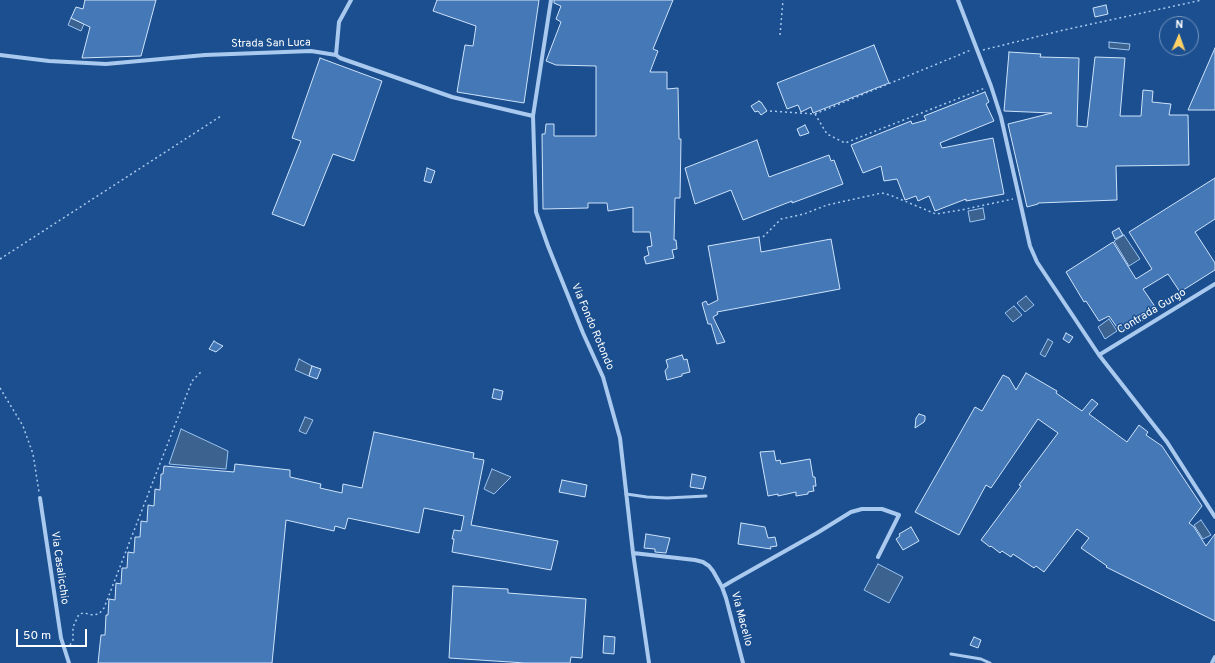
<!DOCTYPE html>
<html>
<head>
<meta charset="utf-8">
<style>
	body { margin:0 }
	#map { position:relative; width:1215px; height:663px; overflow:hidden; background:#1b4f8f; font-family:Overpass,sans-serif }
	canvas { display:block }
	.north { position:absolute; left:1159px; top:16px; width:40px; height:40px; box-sizing:border-box; background:#1b4f8f; border:1px solid #7695bc; border-radius:50%; rotate:2deg; font-size:11px; font-weight:700; line-height:16px; text-align:center; color:#fff }
	.north::after { content:''; display:block; margin:auto; width:14px; height:18px; background:#ffd166; clip-path:polygon(50% 0,100% 100%,50% 72%,0 100%) }
	.scale { position:absolute; left:16px; top:629px; width:71px; height:18px; box-sizing:border-box; border:2px solid #fff; border-top:0; padding-left:5px; font-size:12px; line-height:14px; white-space:nowrap; color:#fff; -webkit-text-stroke:3px #1b4f8f; paint-order:stroke }
</style>
</head>
<body>
<div id="map">
<canvas width="1215" height="663"></canvas>
<div class="north">N</div>
<div class="scale">50 m</div>
</div>
<script>
const c = document.querySelector('canvas').getContext('2d');
c.lineJoin = 'round';
function fill(path, color) { c.fillStyle = color; c.fill(path, 'evenodd'); }
const toPath = rows => new Path2D(rows.map(r => 'M' + r).join(''));
function trace(path, color, width, dash) { c.strokeStyle = color; c.lineWidth = width; c.lineCap = dash ? 'butt' : 'round'; c.setLineDash(dash || []); c.stroke(path); }
function drawText(font, color, halo, rows, align = 'center') {
  c.font = font + ' Overpass,sans-serif'; c.lineWidth = 3; c.setLineDash([]); c.textBaseline = 'middle'; c.strokeStyle = halo; c.fillStyle = color; for (const [text, x, y, turn = 0] of rows) {
    c.save(); c.translate(x, y); c.rotate((+turn || 0) * Math.PI / 180); c.textAlign = isNaN(turn) ? turn : align; if (halo) c.strokeText(text, 0, 0); c.fillText(text, 0, 0); c.restore();
  }
}
const water = toPath([
	[71,18,84,24,81,31,68,25,71,18],
	[1109,42,1130,44,1129,50,1109,48,1109,42],
	[983,208,985,219,970,222,968,211,983,208],
	[1124,235,1140,259,1129,266,1114,241,1124,235],
	[1026,296,1034,305,1025,312,1017,303,1026,296],
	[1014,306,1022,315,1013,322,1005,313,1014,306],
	[1109,319,1117,331,1105,339,1098,327,1109,319],
	[1048,339,1053,342,1045,357,1040,354,1048,339],
	[299,359,312,366,309,376,295,370,299,359],
	[305,417,313,420,306,434,299,431,305,417],
	[181,429,228,451,226,469,169,464,181,429],
	[492,469,511,477,494,494,484,489,492,469],
	[1201,520,1211,535,1203,539,1194,525,1201,520],
	[878,564,903,577,889,603,864,590,878,564]
]);
fill(water, '#3c6290');
trace(water, '#9cc4f0', 1);
const building = toPath([
	[85,0,156,0,141,56,82,58,90,27,71,18,76,7,83,9,85,0],
	[437,0,539,0,524,103,457,92,465,45,473,46,476,26,433,11,437,0],
	[554,0,673,0,653,49,658,51,650,72,667,72,667,89,678,88,679,139,681,139,680,198,675,198,674,240,676,240,677,249,672,250,674,258,646,264,644,257,649,255,647,247,652,246,650,232,633,232,633,207,608,211,607,203,588,203,588,208,543,209,542,134,545,134,546,124,554,124,554,136,596,136,596,66,556,65,546,61,561,22,556,19,561,6,554,3,554,0],
	[1106,5,1108,14,1095,17,1093,8,1106,5],
	[874,45,889,83,813,113,811,107,801,112,798,105,787,109,777,83,874,45],
	[1215,48,1215,110,1188,110,1215,48],
	[1009,52,1041,54,1040,57,1079,58,1077,126,1087,127,1095,57,1125,58,1120,116,1141,116,1143,90,1153,91,1152,102,1171,104,1169,115,1188,115,1189,165,1116,166,1117,200,1038,203,1038,204,1027,207,1008,124,1052,113,1004,111,1009,52],
	[320,58,382,81,354,161,333,154,304,226,272,214,301,141,292,138,320,58],
	[985,92,989,102,986,104,994,121,940,143,942,148,993,138,1004,194,966,201,966,199,935,211,929,196,918,201,916,196,905,200,897,179,884,181,881,166,863,173,851,145,911,121,912,124,926,120,924,116,985,92],
	[759,101,760,102,761,102,767,111,761,115,758,111,755,112,751,106,759,101],
	[805,125,809,133,800,136,797,129,805,125],
	[757,140,769,177,829,155,831,161,834,160,843,184,792,203,792,201,743,220,731,190,695,204,685,168,757,140],
	[427,168,435,171,431,183,424,181,427,168],
	[1215,178,1215,219,1195,232,1215,263,1215,270,1180,292,1168,274,1143,289,1158,311,1121,333,1109,316,1099,321,1086,301,1084,302,1066,272,1113,242,1136,279,1152,269,1129,232,1215,178],
	[1119,228,1123,235,1115,239,1112,232,1119,228],
	[759,237,761,252,831,239,840,289,717,312,718,314,713,317,725,342,717,344,711,324,708,324,702,303,706,301,708,305,718,300,708,246,759,237],
	[1066,333,1073,337,1069,343,1063,339,1066,333],
	[214,341,217,343,223,346,216,352,209,349,214,341],
	[682,355,684,360,687,359,690,372,682,374,682,376,667,380,665,371,668,367,666,360,682,355],
	[312,366,321,369,317,379,309,376,312,366],
	[1026,373,1057,391,1056,393,1082,411,1092,399,1098,404,1089,414,1127,442,1139,425,1148,432,1146,435,1162,446,1202,506,1189,523,1194,527,1206,546,1215,534,1215,621,1106,567,1107,566,1081,548,1089,538,1077,529,1044,572,1036,566,1034,568,1013,554,1011,557,1002,551,1000,553,991,546,990,547,981,540,1021,486,1019,485,1058,433,1038,419,991,488,986,485,959,535,915,512,975,407,982,411,1003,375,1009,378,1016,390,1026,373],
	[494,389,503,391,501,400,492,398,494,389],
	[919,414,925,416,925,420,924,422,915,428,916,418,919,414],
	[374,432,474,453,473,458,484,460,471,525,558,541,551,570,452,552,454,539,452,539,454,530,461,531,464,516,424,508,419,533,348,518,345,529,335,526,334,531,286,520,272,663,98,663,101,635,105,635,106,615,108,615,109,599,115,600,116,583,121,584,122,568,127,568,128,552,134,553,135,537,140,537,141,521,147,522,148,505,154,506,155,489,160,490,161,474,163,474,164,466,234,472,235,464,290,470,290,477,321,484,320,488,342,493,343,484,362,488,374,432],
	[774,451,776,461,780,460,781,464,810,459,813,477,815,477,816,486,813,486,814,491,808,492,808,494,796,496,796,492,778,496,778,494,768,496,760,452,774,451],
	[692,474,706,477,703,489,690,487,692,474],
	[562,480,587,485,585,497,559,492,562,480],
	[741,523,765,527,768,538,775,537,777,546,770,547,771,549,738,544,741,523],
	[911,527,919,541,903,550,896,539,900,536,899,534,911,527],
	[646,534,670,538,666,553,655,552,655,549,644,548,646,534],
	[453,586,508,589,508,593,586,599,582,658,571,657,570,663,525,663,449,658,453,586],
	[604,636,615,637,614,654,603,653,604,636],
	[974,637,981,640,978,648,970,645,974,637]
]);
fill(building, '#4478b7');
trace(building, '#cfe3fa', 1);
trace(toPath([
	[780,35,783,0],
	[983,50,1064,30,1202,0],
	[770,111,815,114,971,50],
	[815,114,827,134,845,143,985,88],
	[763,237,781,219,804,214,827,205,882,193,890,195,936,214,961,210,1013,199],
	[0,259,221,116],
	[0,388,23,426,33,454,39,492],
	[70,645,73,640,73,627,79,614,84,613,93,615,99,614,104,608,192,381,202,371]
]), '#a9c9ee', 1.5, [2, 3]);
trace(toPath([
	[626,494,647,497,667,498,706,496],
	[951,654,981,659,990,663]
]), '#a9c9ee', 3);
trace(toPath([
	[551,0,533,116,536,212,548,246,583,333,603,377,620,438,633,553,649,663],
	[958,0,991,86,1001,117,1030,246,1037,262,1099,355,1167,442,1215,517],
	[0,55,49,61,106,64,205,55,311,51,336,55,340,58,452,97,533,116],
	[336,55,339,22,351,0],
	[1099,355,1215,284],
	[40,498,61,638,69,663],
	[633,553,695,560,703,562,709,566,713,571,722,587,726,598,743,663],
	[722,587,732,581,817,533,851,512,862,509,882,509,899,515,878,557],
	[1212,663,1215,657]
]), '#a9c9ee', 4);
drawText('11px', '#fff', '#1b4f8f', [
	["Strada San Luca",271,44,-1],
	["Contrada Gurgo",1152,312,-31],
	["Via Fondo Rotondo",592,327,67],
	["Via Casalicchio",59,568,82],
	["Via Macello",741,619,75]
]);
</script>
</body>
</html>
